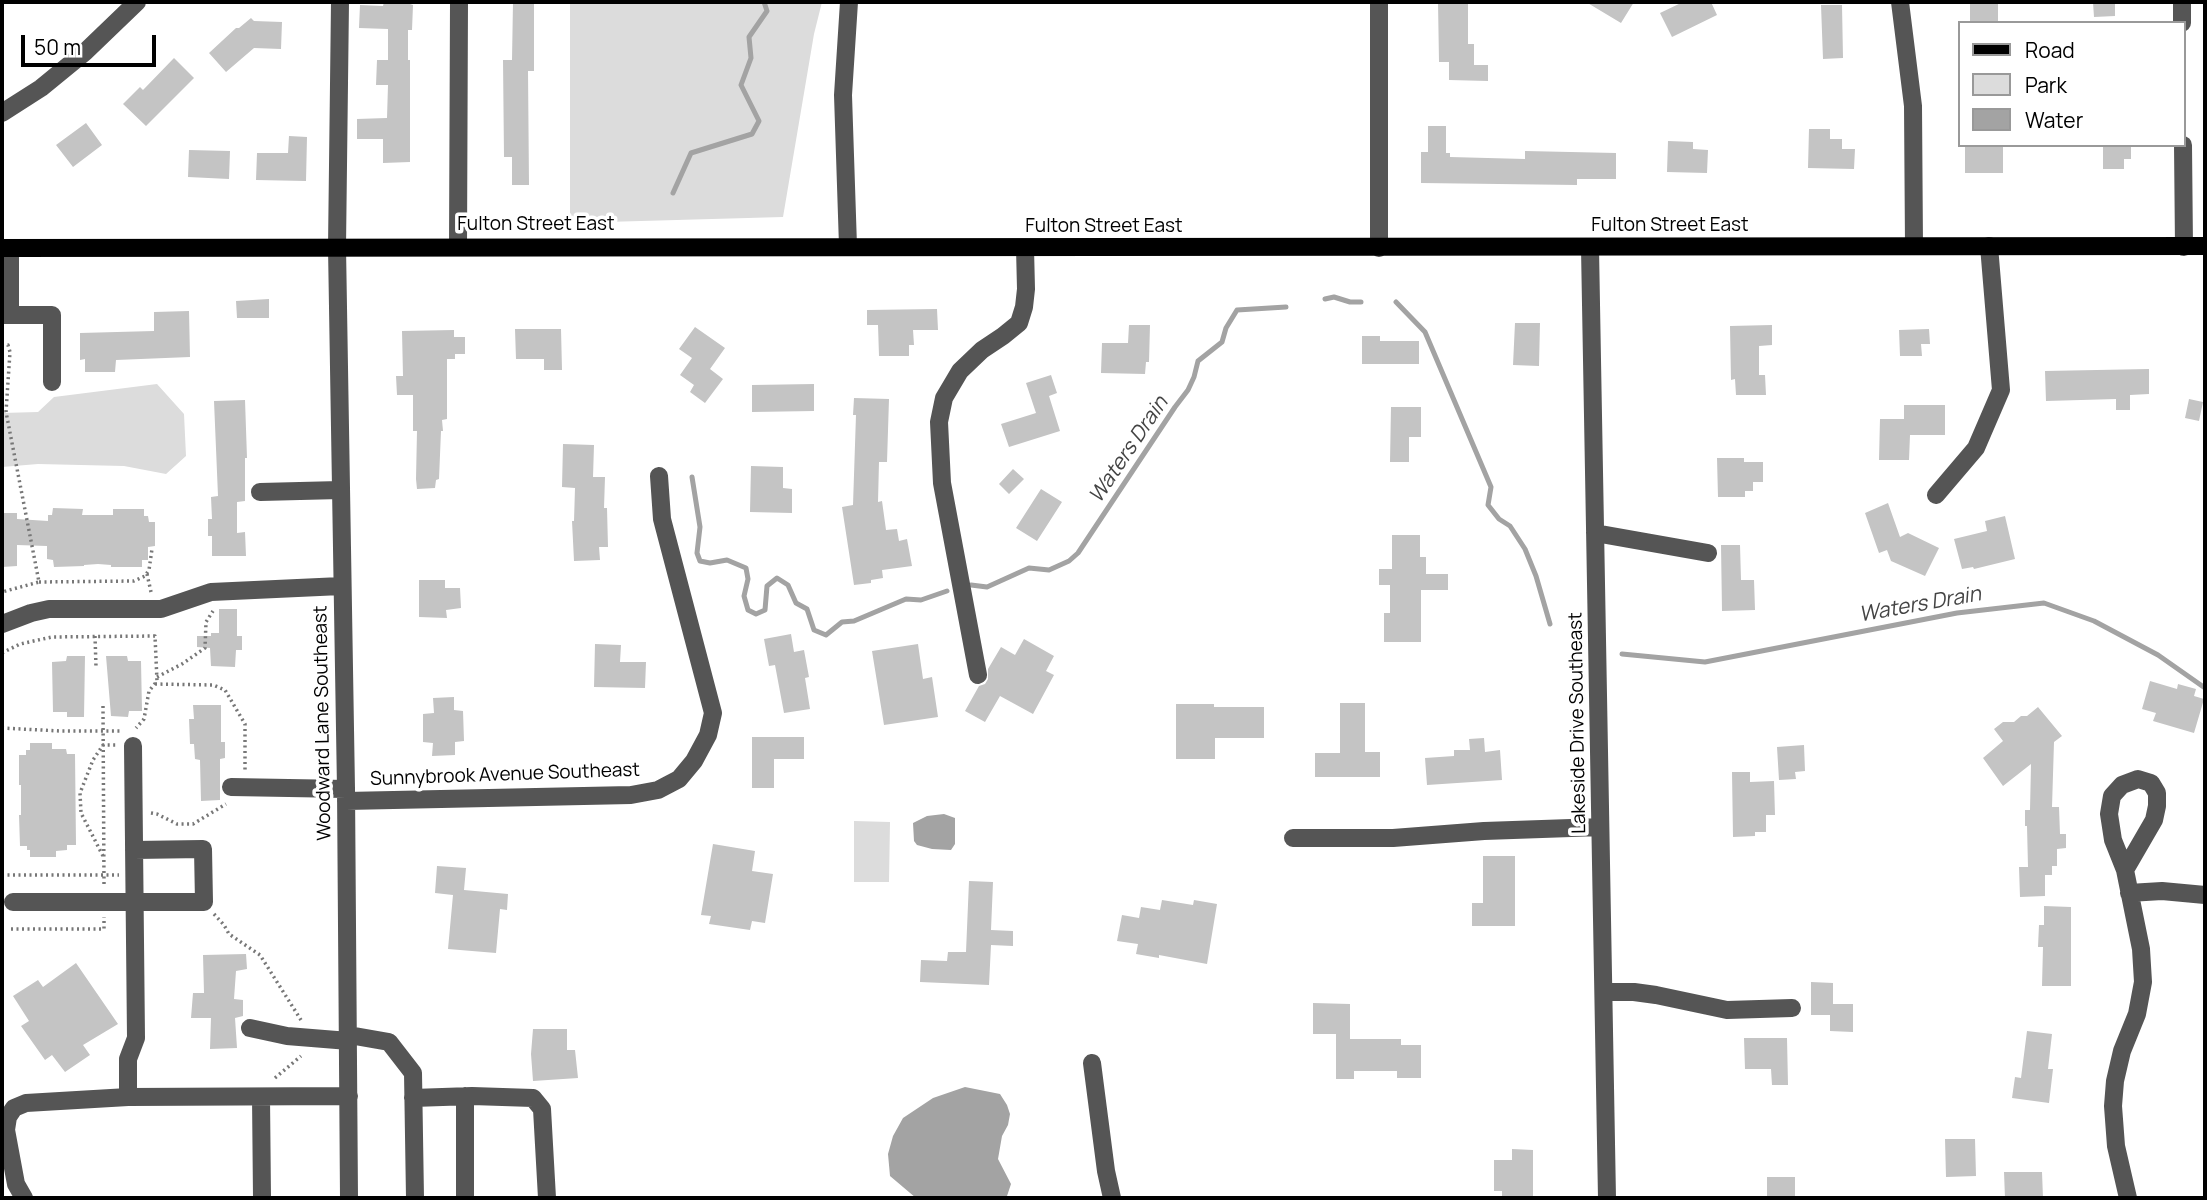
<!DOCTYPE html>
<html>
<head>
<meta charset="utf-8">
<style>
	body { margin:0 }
	#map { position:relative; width:2207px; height:1200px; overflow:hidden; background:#fff; font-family:Manrope,sans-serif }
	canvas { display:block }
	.frame { position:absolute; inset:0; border:4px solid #000; pointer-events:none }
	.legend { position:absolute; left:1958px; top:21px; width:228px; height:126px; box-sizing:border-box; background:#fff; border:2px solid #999; margin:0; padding:9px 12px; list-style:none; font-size:21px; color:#000 }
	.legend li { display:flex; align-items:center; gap:14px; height:35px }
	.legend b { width:35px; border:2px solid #999 }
	.scale { position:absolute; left:21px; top:35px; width:135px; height:32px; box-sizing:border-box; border:4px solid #000; border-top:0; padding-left:9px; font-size:21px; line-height:24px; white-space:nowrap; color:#000; -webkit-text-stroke:5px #fff; paint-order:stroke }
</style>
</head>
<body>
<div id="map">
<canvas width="2207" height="1200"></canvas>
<div class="frame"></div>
<ul class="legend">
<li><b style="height:9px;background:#000"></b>Road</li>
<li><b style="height:19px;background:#dcdcdc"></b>Park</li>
<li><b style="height:19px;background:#a3a3a3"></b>Water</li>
</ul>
<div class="scale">50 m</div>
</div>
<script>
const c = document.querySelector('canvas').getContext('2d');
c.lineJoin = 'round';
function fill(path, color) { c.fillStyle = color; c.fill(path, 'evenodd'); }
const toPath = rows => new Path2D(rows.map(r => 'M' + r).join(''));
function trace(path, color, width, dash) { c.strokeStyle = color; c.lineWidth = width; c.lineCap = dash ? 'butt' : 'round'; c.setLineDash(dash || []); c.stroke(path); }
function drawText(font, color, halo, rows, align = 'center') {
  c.font = font + ' Manrope,sans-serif'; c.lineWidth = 7; c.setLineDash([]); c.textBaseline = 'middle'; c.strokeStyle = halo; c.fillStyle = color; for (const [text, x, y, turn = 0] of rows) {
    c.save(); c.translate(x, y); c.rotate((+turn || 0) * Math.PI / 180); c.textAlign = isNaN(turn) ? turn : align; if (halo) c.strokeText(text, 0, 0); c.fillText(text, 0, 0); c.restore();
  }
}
fill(toPath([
	[570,2,822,2,814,34,783,217,570,223],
	[157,384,184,414,186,456,166,474,124,466,38,464,2,467,2,413,38,412,54,397],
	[854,821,890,822,889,882,854,882]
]), '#dcdcdc');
fill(toPath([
	[944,814,955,818,955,844,951,850,932,849,917,845,914,841,913,823,927,816],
	[965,1087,1000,1094,1007,1105,1010,1114,1008,1125,1002,1136,998,1159,1011,1184,1007,1196,1006,1198,916,1198,890,1176,888,1154,893,1136,903,1118,933,1098]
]), '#a3a3a3');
trace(toPath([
	[673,193,691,153,752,134,759,121,741,85,751,58,749,37,767,11,764,2],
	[1325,299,1334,297,1350,302,1361,302],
	[1396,302,1425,332,1491,487,1488,505,1499,519,1510,526,1525,549,1536,576,1550,624],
	[692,477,700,527,697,553,700,561,710,563,727,560,746,568,748,579,744,596,748,610,756,614,765,610,767,586,777,578,788,585,796,603,807,609,814,630,826,635,842,622,854,621,906,599,921,600,947,591],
	[971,585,987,587,1029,568,1049,570,1069,561,1078,553,1175,407,1188,390,1194,377,1198,361,1222,342,1226,328,1237,310,1286,307],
	[1622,654,1705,662,1957,613,2044,603,2094,621,2158,655,2205,688]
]), '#a3a3a3', 5);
fill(toPath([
	[384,2,410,2,410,4,413,5,412,30,408,30,408,60,410,60,410,162,383,163,383,139,357,139,357,119,387,118,388,85,376,85,377,60,388,60,388,29,359,28,360,5,383,6],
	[513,2,534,2,534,71,528,71,529,185,512,185,512,157,504,157,503,60,512,60],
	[1438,2,1468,2,1468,44,1474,44,1474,65,1488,65,1488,81,1449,80,1449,62,1439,62],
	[1586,2,1634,2,1621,23],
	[1683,2,1711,2,1717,15,1672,37,1660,13],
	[1970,2,1998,2,1998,23,1970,23],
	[2093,2,2115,2,2115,16,2094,17],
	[1821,5,1842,5,1843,58,1823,59],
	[251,18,254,21,282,22,281,49,254,48,226,72,209,53,236,28,239,28],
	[174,58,194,78,146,126,123,104,140,87,143,90],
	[86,123,102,145,73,167,56,145],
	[1428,126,1446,126,1446,153,1450,153,1450,157,1525,159,1525,151,1616,153,1616,179,1577,179,1577,185,1421,183,1421,152,1428,152],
	[1809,129,1830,129,1830,139,1842,139,1842,149,1855,149,1854,169,1808,168],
	[289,136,307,137,306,181,256,180,257,153,288,153],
	[1668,141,1693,142,1693,149,1708,150,1707,173,1667,172],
	[1965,145,2003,145,2003,173,1965,173],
	[2103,145,2131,145,2131,159,2124,159,2124,169,2103,169],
	[189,150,230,151,229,179,188,177],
	[269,299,269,318,237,318,236,301],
	[937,309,938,330,913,330,914,345,909,345,909,356,879,356,878,325,867,325,867,310],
	[189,311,190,357,116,360,115,372,85,372,85,359,80,360,80,333,154,331,154,312],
	[1515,323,1540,323,1539,366,1513,365],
	[1129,325,1150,325,1149,362,1146,362,1145,374,1101,373,1102,343,1128,343],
	[1772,325,1772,345,1759,346,1759,375,1765,375,1766,395,1736,395,1735,379,1731,380,1730,326],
	[695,327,725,348,710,369,723,379,705,403,690,392,694,385,680,375,692,358,679,349],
	[515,329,561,329,562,370,544,370,544,359,516,359],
	[1929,329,1930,344,1921,344,1922,356,1900,356,1899,330],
	[454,330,454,337,465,337,465,354,455,354,455,359,447,359,447,419,442,420,443,431,441,431,439,479,436,480,435,488,417,489,416,479,417,431,413,431,413,395,397,395,396,376,403,376,402,331],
	[1362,336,1380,336,1380,341,1419,341,1419,364,1362,364],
	[2149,369,2149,394,2130,395,2130,410,2116,410,2116,399,2046,401,2045,371],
	[1051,375,1057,393,1049,396,1060,431,1009,447,1001,424,1036,413,1026,383],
	[814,384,814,411,752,412,752,385],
	[854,398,889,399,887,462,879,462,878,502,882,501,886,530,897,529,899,541,907,539,912,566,882,570,883,578,871,580,871,583,854,585,842,507,853,505,856,415,853,415],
	[2189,399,2203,402,2199,421,2185,418],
	[245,400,247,458,245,458,245,501,237,502,237,533,245,532,246,556,212,556,212,536,208,536,208,519,212,519,211,497,218,496,214,401],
	[1904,405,1945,405,1945,435,1910,435,1909,460,1879,460,1880,419,1904,419],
	[1391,407,1421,407,1421,437,1409,437,1409,462,1390,462],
	[563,444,594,445,593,477,605,477,604,508,607,508,608,547,599,547,600,560,574,561,572,521,574,521,575,488,562,487],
	[1717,458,1744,458,1744,462,1763,462,1763,482,1753,482,1753,491,1745,491,1745,497,1718,497],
	[751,466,783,467,783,488,792,489,792,513,750,512],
	[1013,469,1024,479,1009,494,999,484],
	[1041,489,1062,502,1037,541,1016,528],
	[1888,503,1900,537,1908,533,1939,548,1925,576,1891,561,1887,550,1879,553,1865,513],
	[53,508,83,509,82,515,113,515,113,509,144,509,144,516,148,516,149,522,155,522,155,546,148,547,148,560,142,560,142,567,111,567,111,565,98,564,84,565,84,566,54,567,53,560,47,559,47,546,17,545,17,566,2,567,2,513,17,513,17,519,48,521,48,515,52,515],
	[2005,516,2015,559,1974,569,1973,567,1962,569,1954,539,1987,531,1985,521],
	[1392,535,1420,535,1420,557,1426,557,1426,574,1448,574,1448,590,1421,590,1421,642,1384,642,1384,613,1390,613,1390,585,1379,585,1379,569,1392,569],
	[1721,545,1740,545,1741,580,1754,580,1755,610,1722,611],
	[419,580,445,580,445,588,460,588,461,608,446,610,447,618,419,617],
	[219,609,237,609,237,636,242,636,242,650,236,650,235,667,211,666,210,648,197,647,197,636,211,636,211,633,219,633],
	[791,634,794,652,804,650,809,677,805,678,810,709,784,713,775,665,769,666,764,639],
	[1024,639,1054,656,1046,671,1054,675,1033,714,1000,696,985,722,965,711,979,686,985,684,988,679,988,669,1001,647,1015,655],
	[595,644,621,645,620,662,646,662,645,688,594,687],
	[918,644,923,679,932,677,938,717,884,725,872,651],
	[67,656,85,656,84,717,67,717,67,712,53,712,52,662,66,661],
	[106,656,127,656,128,661,141,661,142,711,129,711,128,717,111,716],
	[2150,681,2177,689,2178,684,2196,689,2194,696,2204,699,2194,733,2153,721,2156,713,2142,709],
	[454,697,454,710,463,711,464,741,455,742,455,755,432,756,433,743,423,742,423,714,434,713,433,698],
	[1340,703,1365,703,1365,752,1380,752,1380,777,1315,777,1315,753,1340,753],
	[1176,704,1214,704,1214,707,1264,707,1264,738,1215,738,1215,759,1176,759],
	[193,705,221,705,221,742,225,742,225,758,220,759,220,800,201,801,200,760,195,759,194,744,190,744,189,719,194,719],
	[2038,707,2062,736,2054,742,2052,807,2059,807,2060,834,2066,834,2066,848,2057,849,2057,866,2052,866,2052,875,2045,875,2045,896,2020,897,2019,867,2028,867,2027,826,2025,826,2025,810,2030,810,2031,764,2003,786,1983,758,2003,741,1994,729,2003,722,2014,722,2021,716,2027,716],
	[752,737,804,737,804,759,774,759,774,788,752,788],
	[1484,738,1485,752,1500,750,1502,780,1427,785,1425,758,1454,756,1454,750,1470,750,1469,739],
	[30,743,52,743,52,749,66,749,67,754,75,754,76,845,67,845,67,850,56,851,56,857,30,857,30,850,27,850,27,846,20,846,19,815,21,815,21,785,19,785,19,755,26,755,26,750,30,750],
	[1804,745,1805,771,1795,772,1796,779,1779,780,1777,747],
	[1732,772,1750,772,1750,782,1774,781,1775,815,1766,815,1766,832,1755,832,1755,836,1733,837],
	[713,844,755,851,752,871,773,874,765,923,752,921,750,930,709,924,711,916,701,915],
	[1483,856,1515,856,1515,926,1472,926,1472,903,1483,903],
	[437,866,466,868,464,890,508,894,507,910,500,909,496,953,448,949,453,895,435,893],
	[969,881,993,882,991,930,1013,931,1013,946,991,945,989,985,920,982,921,960,947,961,948,952,966,952],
	[1162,900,1193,905,1194,900,1217,904,1207,964,1159,955,1159,958,1136,954,1138,944,1117,941,1122,915,1139,918,1141,907,1160,910],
	[2044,906,2071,907,2071,986,2042,986,2043,947,2038,947,2039,925,2044,925],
	[246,954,247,969,236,971,234,999,243,1000,243,1016,235,1018,237,1048,210,1049,211,1018,191,1018,193,993,204,993,203,955],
	[76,963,118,1024,83,1045,90,1055,65,1072,52,1055,45,1060,21,1026,29,1021,13,996,38,980,43,987],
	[1811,982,1833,983,1833,1004,1853,1004,1853,1032,1830,1031,1830,1015,1811,1015],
	[1313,1003,1350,1004,1350,1039,1401,1039,1401,1045,1421,1045,1421,1078,1397,1078,1397,1071,1354,1071,1354,1079,1336,1079,1336,1034,1313,1034],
	[533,1029,567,1029,567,1050,575,1050,578,1078,533,1081,531,1054],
	[2027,1031,2052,1034,2048,1069,2053,1069,2049,1103,2012,1098,2015,1077,2021,1078],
	[1744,1038,1787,1038,1788,1085,1772,1085,1771,1069,1745,1069],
	[1945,1139,1975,1139,1976,1176,1946,1177],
	[1512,1149,1533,1150,1533,1198,1502,1198,1502,1191,1494,1191,1494,1160,1512,1160],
	[2004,1172,2042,1172,2043,1198,2005,1198],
	[1767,1177,1795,1177,1795,1198,1767,1198]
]), '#c4c4c4');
trace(toPath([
	[2,345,8,345,10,352,6,412,39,582,2,592],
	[147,574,151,592],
	[39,582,134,581,145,576,149,570,152,549],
	[95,636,96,667],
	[2,653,20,644,52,637,155,636,157,681,149,691,144,719,136,728],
	[157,677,182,664,205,648,206,622,213,611],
	[155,684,213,685,225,690,245,724,245,772],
	[103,706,104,884],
	[2,728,60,731,122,731],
	[151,813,157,814,177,824,193,824,226,804],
	[103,856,81,813,80,793,93,760,103,745,118,745],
	[2,875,119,875],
	[214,914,224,925,229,934,260,955,301,1020],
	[11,929,104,929,104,917],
	[275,1078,301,1056]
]), '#777', 3.5, [2, 3.5]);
trace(toPath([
	[340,2,337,247,346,789,349,1198],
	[1379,2,1379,248],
	[1900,2,1913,106,1914,246],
	[2182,2,2182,23],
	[2,113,41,88,85,52,137,2],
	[2183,145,2184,247],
	[848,246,843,95,849,2],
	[458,247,459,2],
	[10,248,10,315],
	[1590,248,1607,1198],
	[2,315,52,315,52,382],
	[260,492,340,490],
	[1936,495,1976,448,2001,390,1989,246],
	[1595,533,1708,553],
	[2,624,31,613,49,609,161,609,211,592,341,586],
	[978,675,942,483,939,422,944,398,960,371,982,350,1003,336,1019,323,1024,307,1026,289,1025,248],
	[231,787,346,789],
	[346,801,631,795,658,790,679,779,694,761,708,735,713,713,662,519,659,476],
	[1293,838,1393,838,1484,831,1600,827],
	[2125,870,2154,820,2157,806,2157,793,2151,783,2138,779,2122,785,2112,796,2109,814,2113,840,2125,870,2141,949,2143,982,2137,1014,2122,1051,2115,1081,2113,1106,2116,1146,2128,1198],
	[2129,893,2162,891,2205,895],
	[13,902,204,902,203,849,134,850],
	[1604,992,1634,992,1656,995,1727,1010,1792,1008],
	[250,1028,287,1036,349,1041],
	[349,1035,389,1042,413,1073,415,1198],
	[1092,1063,1106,1171,1112,1198],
	[465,1096,465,1198],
	[128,1097,128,1059,136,1038,133,746],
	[261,1097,262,1198],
	[413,1098,472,1096,533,1098,542,1109,547,1198],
	[24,1198,16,1184,6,1130,8,1117,14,1108,26,1103,128,1097,349,1096]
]), '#555', 18);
trace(toPath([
	[2,248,2205,246]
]), '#000', 18);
drawText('19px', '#000', '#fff', [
	["Fulton Street East",536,225],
	["Fulton Street East",1670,226],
	["Fulton Street East",1104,227],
	["Woodward Lane Southeast",323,723,-91],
	["Lakeside Drive Southeast",1578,723,-91],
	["Sunnybrook Avenue Southeast",505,775,-2]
]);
drawText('italic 21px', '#444', '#fff', [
	["Waters Drain",1129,450,-56],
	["Waters Drain",1920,605,-10]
]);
</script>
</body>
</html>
